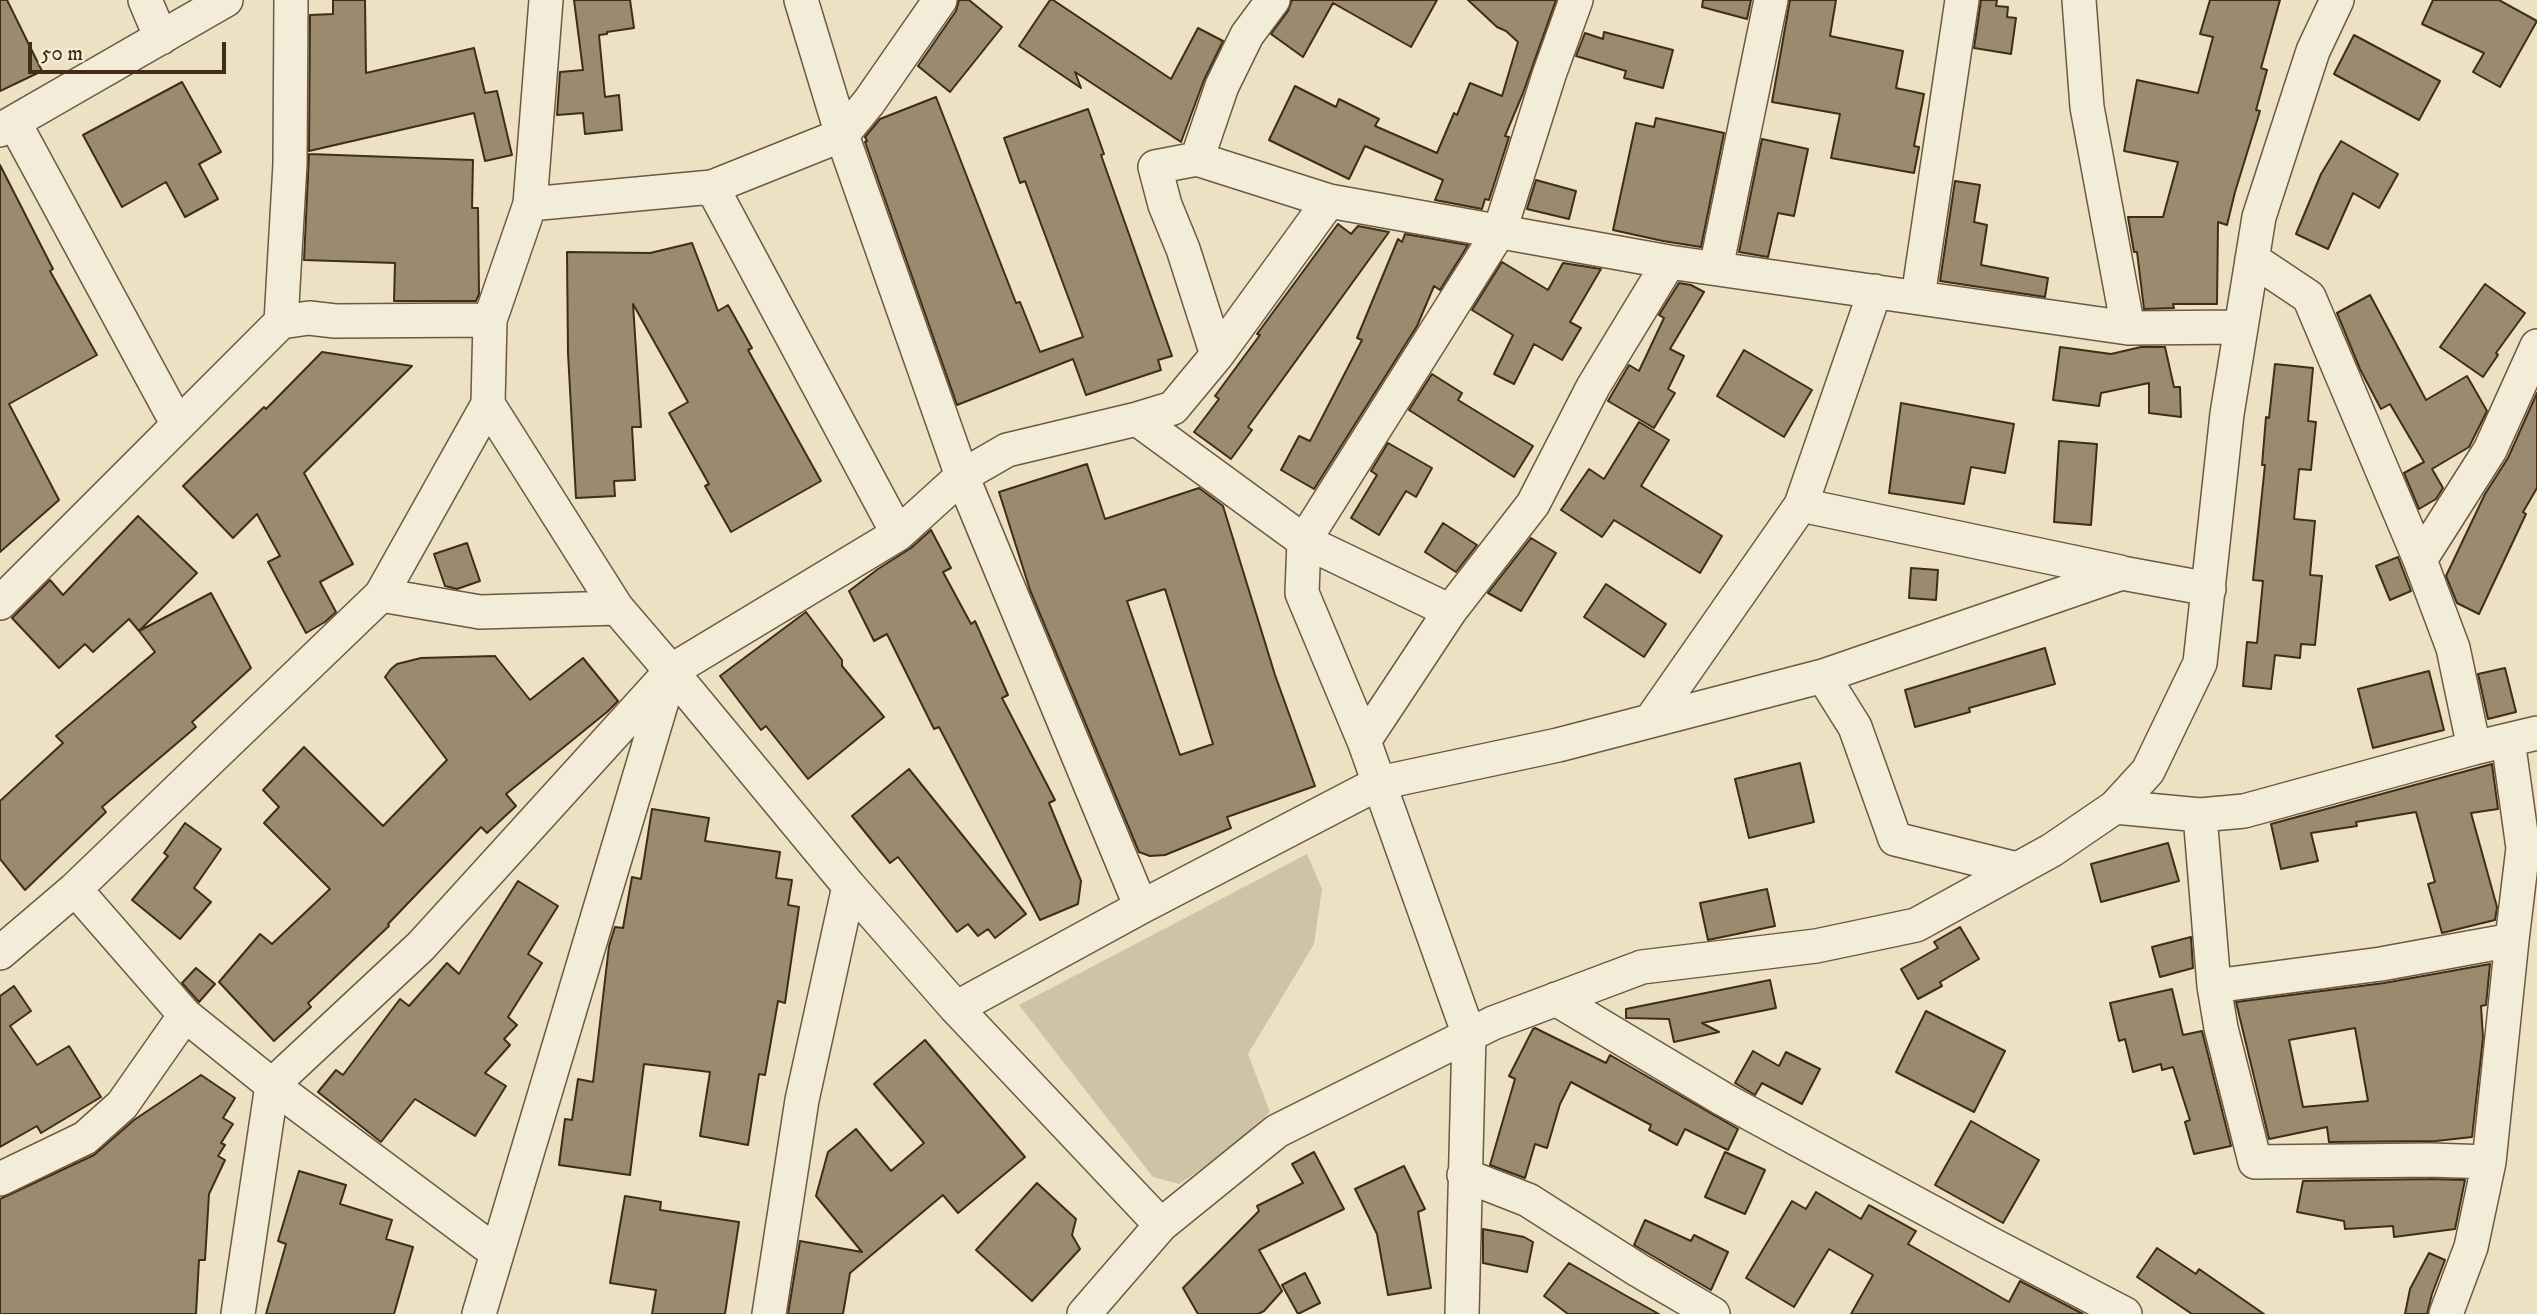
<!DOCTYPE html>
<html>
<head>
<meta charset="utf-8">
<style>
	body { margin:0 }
	#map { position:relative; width:2537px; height:1314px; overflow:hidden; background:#ece1c3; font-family:"IM FELL DW Pica",serif }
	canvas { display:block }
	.scale { position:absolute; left:28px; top:42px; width:198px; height:32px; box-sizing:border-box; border:4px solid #422c15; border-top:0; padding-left:9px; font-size:21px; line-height:24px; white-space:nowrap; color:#422c15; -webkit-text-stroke:5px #f3ecd8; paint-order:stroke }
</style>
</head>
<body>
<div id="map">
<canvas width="2537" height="1314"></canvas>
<div class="scale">50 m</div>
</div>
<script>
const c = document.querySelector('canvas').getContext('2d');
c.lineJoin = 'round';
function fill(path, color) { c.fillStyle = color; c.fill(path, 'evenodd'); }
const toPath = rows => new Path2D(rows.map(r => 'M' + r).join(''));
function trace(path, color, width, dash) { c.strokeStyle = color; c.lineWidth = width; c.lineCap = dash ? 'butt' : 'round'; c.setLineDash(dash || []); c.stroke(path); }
fill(toPath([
	[1307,854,1322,889,1314,944,1248,1054,1270,1112,1227,1152,1179,1184,1153,1177,1019,1005]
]), '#cfc2a5');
const building = toPath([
	[0,0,7,0,42,71,0,91,0,0],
	[333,0,365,0,366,73,474,48,485,93,497,91,512,155,485,161,474,113,309,151,310,15,333,14,333,0],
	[574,0,630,0,634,28,607,32,607,34,599,35,605,97,619,95,622,130,585,134,583,113,557,115,560,72,583,70,574,0],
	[959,0,969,0,1002,27,950,92,918,66,956,11,959,0],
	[1050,0,1053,0,1171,79,1198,28,1223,41,1204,80,1181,142,1075,72,1081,88,1019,46,1050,0],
	[1292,0,1437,0,1411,47,1333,3,1303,57,1271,34,1288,11,1292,0],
	[1468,0,1556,0,1523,93,1505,136,1509,137,1489,200,1485,199,1482,209,1435,200,1443,180,1365,146,1349,179,1269,140,1295,86,1336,107,1339,99,1379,119,1375,126,1437,153,1454,113,1457,115,1470,83,1502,96,1518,42,1506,31,1497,27,1468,0],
	[1703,0,1751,0,1747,19,1702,7,1703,0],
	[1790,0,1836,0,1830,36,1903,51,1896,88,1924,94,1914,146,1919,147,1914,173,1831,158,1840,114,1772,102,1790,0],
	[1981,0,1997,0,1996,6,2008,7,2007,17,2016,18,2011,54,1974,48,1981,0],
	[2210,0,2280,0,2261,68,2267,70,2256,110,2260,111,2235,192,2227,225,2218,222,2217,304,2173,304,2174,308,2144,309,2137,252,2134,252,2128,217,2163,217,2178,162,2124,151,2137,80,2198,93,2213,37,2200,34,2210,0],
	[2433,0,2499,0,2537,21,2500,87,2473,72,2484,53,2422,24,2433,0],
	[1604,32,1673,50,1663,88,1624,78,1626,71,1576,56,1585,33,1603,39,1604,32],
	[2354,35,2440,81,2419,120,2334,74,2354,35],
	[182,82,221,152,199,164,218,199,185,217,166,182,122,207,83,135,182,82],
	[936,97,1016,303,1020,302,1040,352,1083,337,1025,181,1020,183,1004,138,1088,109,1104,154,1101,155,1172,356,1158,360,1161,370,1086,395,1073,359,957,405,865,142,867,141,865,137,880,119,936,97],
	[1656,118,1724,133,1701,247,1663,241,1613,230,1636,123,1654,127,1656,118],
	[1762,139,1808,149,1794,216,1778,213,1768,257,1739,252,1762,139],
	[2341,141,2398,174,2379,208,2353,193,2328,249,2296,234,2321,174,2341,141],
	[309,154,473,160,472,208,478,208,479,294,476,301,394,301,395,263,304,260,309,154],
	[0,165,53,269,50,271,97,355,9,404,59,500,0,552,0,165],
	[1536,180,1576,191,1569,219,1527,209,1536,180],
	[1955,181,1980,185,1974,222,1987,225,1981,265,2048,278,2045,297,1940,281,1955,181],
	[1338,224,1351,234,1358,226,1389,232,1248,427,1252,430,1231,459,1194,432,1219,399,1215,396,1260,335,1257,334,1338,224],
	[1405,234,1468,245,1440,290,1434,286,1417,326,1314,489,1281,470,1299,436,1310,441,1362,340,1357,338,1398,239,1402,242,1405,234],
	[692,243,718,311,728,305,752,348,748,350,821,481,731,532,705,486,709,484,669,413,688,402,633,304,641,427,632,427,635,480,614,481,615,496,576,498,568,353,567,252,650,253,692,243],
	[1502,262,1548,290,1563,263,1601,269,1570,322,1581,328,1562,360,1534,344,1514,384,1494,374,1513,335,1472,310,1502,262],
	[1679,283,1691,285,1704,292,1670,349,1684,356,1668,389,1675,393,1654,428,1608,401,1629,365,1639,371,1664,318,1659,315,1679,283],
	[2485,284,2525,313,2496,353,2498,355,2483,377,2440,347,2485,284],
	[2370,295,2426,400,2467,376,2487,411,2469,447,2432,469,2443,488,2436,499,2419,509,2404,473,2424,462,2390,404,2381,409,2360,369,2337,313,2370,295],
	[2060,347,2111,354,2141,347,2165,347,2174,387,2180,387,2181,417,2149,413,2149,383,2101,393,2099,406,2053,400,2060,347],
	[1744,350,1812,390,1784,437,1717,396,1744,350],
	[322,352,412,366,304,473,353,564,320,582,336,612,325,622,306,633,268,562,280,556,257,514,233,538,183,486,264,407,266,409,322,352],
	[2275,364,2313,368,2308,421,2316,422,2311,470,2299,469,2294,519,2315,521,2310,575,2322,576,2315,645,2301,644,2300,658,2275,655,2271,689,2243,686,2247,642,2257,643,2263,581,2253,580,2265,465,2262,465,2266,417,2269,418,2275,364],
	[1432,374,1462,393,1458,400,1533,446,1514,477,1409,410,1432,374],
	[2537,393,2537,488,2523,512,2526,514,2479,614,2457,603,2446,576,2485,494,2508,458,2537,393],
	[1901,403,2014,424,2005,473,1971,467,1964,504,1889,493,1901,403],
	[1639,422,1669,440,1641,486,1722,536,1700,573,1614,520,1602,537,1561,510,1589,469,1604,479,1639,422],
	[2059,441,2097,444,2091,525,2054,522,2059,441],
	[1388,443,1432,468,1416,497,1406,491,1379,535,1351,518,1377,475,1371,471,1388,443],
	[1087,464,1105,519,1199,488,1223,506,1275,675,1315,786,1227,817,1231,828,1165,855,1150,856,1139,852,1030,590,999,492,1087,464],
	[1165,589,1213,744,1180,755,1127,601,1165,589],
	[138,516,197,573,139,631,129,619,93,652,85,644,59,668,12,618,50,580,63,595,138,516],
	[1443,523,1477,545,1456,572,1425,552,1443,523],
	[931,530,951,568,943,572,971,624,975,621,1008,695,1002,698,1055,800,1049,803,1081,881,1078,904,1040,920,939,727,934,729,887,634,874,641,849,591,878,569,911,548,931,530],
	[1531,538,1556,553,1521,611,1488,593,1531,538],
	[467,543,480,581,457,589,445,586,434,554,467,543],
	[2398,557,2411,591,2390,600,2376,566,2398,557],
	[1911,568,1938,570,1936,600,1909,598,1911,568],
	[1606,584,1666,624,1644,657,1584,617,1606,584],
	[211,593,251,668,192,722,196,727,102,807,106,812,25,890,0,859,0,801,63,743,56,736,155,652,139,631,211,593],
	[806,612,842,660,842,666,884,717,808,779,766,726,761,730,720,676,806,612],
	[2045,648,2055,684,1969,708,1970,712,1915,727,1905,690,2045,648],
	[495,656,530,700,583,658,618,701,607,712,506,794,516,806,487,833,481,827,388,924,389,926,308,1003,311,1007,274,1041,219,982,260,934,272,944,330,889,264,823,279,807,263,790,304,747,383,826,447,760,385,677,391,669,397,664,421,658,495,656],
	[2505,668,2516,712,2488,719,2478,674,2505,668],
	[2429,671,2444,730,2373,748,2358,689,2429,671],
	[1800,763,1814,822,1749,838,1735,779,1800,763],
	[2492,764,2498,809,2471,813,2497,907,2495,920,2442,933,2428,884,2435,882,2416,812,2356,822,2357,826,2311,833,2318,861,2281,869,2271,824,2492,764],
	[909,769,1026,914,995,938,988,929,978,936,968,924,957,932,898,857,890,863,852,816,909,769],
	[652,809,709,818,705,841,780,852,776,878,792,880,788,905,799,907,785,1003,778,1001,765,1075,759,1074,748,1145,700,1136,710,1072,644,1064,630,1175,559,1165,565,1119,572,1120,578,1079,593,1082,609,946,615,927,623,928,632,877,641,879,652,809],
	[185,823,221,849,194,888,211,902,180,939,132,900,168,856,164,853,185,823],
	[2168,843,2179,881,2101,902,2091,864,2168,843],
	[518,881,558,906,528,954,542,963,508,1017,517,1025,504,1039,510,1045,485,1073,506,1086,475,1136,415,1099,381,1142,318,1092,336,1070,343,1075,400,999,409,1006,447,963,459,974,518,881],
	[1767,889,1775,926,1708,940,1700,903,1767,889],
	[1960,927,1979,959,1940,982,1942,986,1918,999,1901,969,1938,948,1934,942,1960,927],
	[2191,937,2193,968,2160,977,2152,947,2191,937],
	[2490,964,2486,1005,2481,1006,2483,1038,2472,1137,2436,1141,2329,1142,2327,1127,2269,1139,2236,1002,2384,983,2490,964],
	[2355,1028,2368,1101,2303,1107,2289,1040,2355,1028],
	[196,968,215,984,199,1002,182,983,196,968],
	[1770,980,1776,1008,1702,1023,1719,1032,1674,1042,1669,1019,1626,1018,1626,1009,1770,980],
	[14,986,31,1011,10,1026,37,1065,69,1046,101,1097,41,1133,37,1126,0,1147,0,996,14,986],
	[2172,989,2183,1035,2202,1031,2231,1146,2194,1154,2185,1122,2190,1120,2173,1067,2162,1070,2161,1064,2133,1072,2125,1039,2119,1041,2110,1003,2172,989],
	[1926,1011,2005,1051,1974,1112,1896,1072,1926,1011],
	[1535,1028,1606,1063,1610,1055,1738,1129,1728,1150,1685,1129,1677,1145,1649,1130,1651,1125,1571,1082,1560,1104,1547,1148,1535,1144,1525,1178,1490,1165,1515,1079,1509,1076,1533,1029,1535,1028],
	[925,1040,1025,1157,958,1213,943,1195,850,1273,843,1314,788,1314,800,1241,862,1252,816,1196,828,1152,856,1129,891,1171,924,1143,874,1084,925,1040],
	[1753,1051,1779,1066,1786,1052,1820,1069,1802,1104,1762,1083,1755,1095,1735,1083,1753,1051],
	[201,1075,235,1098,223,1118,233,1124,221,1143,225,1145,218,1156,225,1160,209,1194,205,1260,199,1260,196,1314,0,1314,0,1199,94,1155,134,1120,201,1075],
	[1971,1121,2039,1160,2003,1223,1935,1185,1971,1121],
	[1314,1152,1344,1209,1259,1250,1282,1291,1264,1311,1258,1314,1198,1314,1183,1288,1259,1211,1257,1206,1303,1183,1292,1164,1314,1152],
	[1725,1152,1765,1170,1745,1214,1705,1197,1725,1152],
	[1404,1166,1425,1209,1418,1212,1431,1288,1388,1295,1377,1234,1355,1189,1404,1166],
	[299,1171,346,1185,340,1204,392,1220,386,1239,413,1247,394,1314,266,1314,286,1244,278,1241,299,1171],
	[2430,1179,2465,1180,2455,1229,2394,1237,2393,1226,2345,1229,2344,1221,2297,1212,2303,1181,2430,1179],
	[1037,1183,1076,1219,1072,1235,1080,1249,1032,1301,976,1250,1037,1183],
	[1816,1192,1861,1219,1869,1205,1916,1231,1908,1244,2009,1302,2020,1281,2083,1314,1851,1314,1873,1275,1829,1249,1794,1307,1746,1278,1792,1201,1806,1209,1816,1192],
	[625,1196,661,1202,660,1210,739,1222,725,1314,652,1314,656,1290,610,1283,625,1196],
	[1645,1220,1691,1241,1694,1235,1728,1252,1711,1290,1634,1245,1645,1220],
	[1483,1229,1524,1237,1533,1242,1527,1272,1483,1263,1483,1229],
	[2157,1248,2196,1274,2199,1269,2264,1314,2192,1314,2137,1277,2157,1248],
	[2429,1253,2445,1260,2432,1294,2427,1314,2405,1314,2410,1289,2429,1253],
	[1569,1263,1623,1294,1659,1314,1568,1314,1544,1296,1569,1263],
	[1305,1273,1320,1303,1298,1314,1282,1285,1305,1273]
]);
fill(building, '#9a8a6f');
trace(building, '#422c15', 2);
const minor = toPath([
	[145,0,161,38],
	[546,0,530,204,712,187,842,135,801,0],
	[940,0,869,102,842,135,962,476,1141,907],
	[1273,0,1247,35,1222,86,1197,159,1329,201],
	[2079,0,2087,107,2128,328],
	[14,122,178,425],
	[0,130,226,0],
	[1197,159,1155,167,1165,205,1183,249,1217,355],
	[712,187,898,534],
	[2252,259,2309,297,2420,560,2453,648,2474,748],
	[1716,268,1771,0],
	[1918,297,1962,0],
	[281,322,290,164,291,0],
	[488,404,617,608],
	[1137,419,1304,541,1450,611,1533,504,1593,387,1669,262],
	[1801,505,2120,572],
	[2420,560,2490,450,2537,346],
	[0,603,281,322,309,318,335,321,490,320],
	[671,671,849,886,956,1008,1161,1225],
	[1823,676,1855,727,1895,839,2017,869],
	[1651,720,1801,505,1875,291],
	[1364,741,1450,611],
	[2115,807,2200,815,2244,811,2474,748,2537,733],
	[2200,815,2214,986,2221,1028,2255,1162,2430,1160,2489,1162,2471,1247,2446,1314],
	[75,889,185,1015,272,1085,497,1253],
	[0,953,75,889,381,595,488,404,490,320,530,204],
	[2214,986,2381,964,2512,940,2523,848,2508,740],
	[1556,999,1723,1099,1989,1243,2125,1314],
	[956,1008,1141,907,1379,783,1558,745,1823,676,2122,573,2209,589],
	[2489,1162,2512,940],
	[1464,1175,1528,1200,1638,1270,1713,1314],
	[0,1179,85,1138,122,1105,185,1015],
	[238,1314,272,1085,421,946,671,671,617,608,480,612,381,595],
	[479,1314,671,671,898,534,962,476,1007,450,1137,419,1173,408,1217,355,1329,201,1669,262,2128,328,2241,327],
	[769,1314,802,1100,849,886],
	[1084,1314,1161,1225,1277,1131,1493,1023,1642,967,1816,946,1916,925,2052,850,2115,807,2148,771,2200,663,2227,414,2259,217,2313,51,2337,0],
	[1462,1314,1469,1035,1364,741,1302,593,1304,541,1500,230,1549,75,1576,0]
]);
trace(minor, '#6c5940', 36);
trace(minor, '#f3ecd8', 33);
</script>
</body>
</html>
